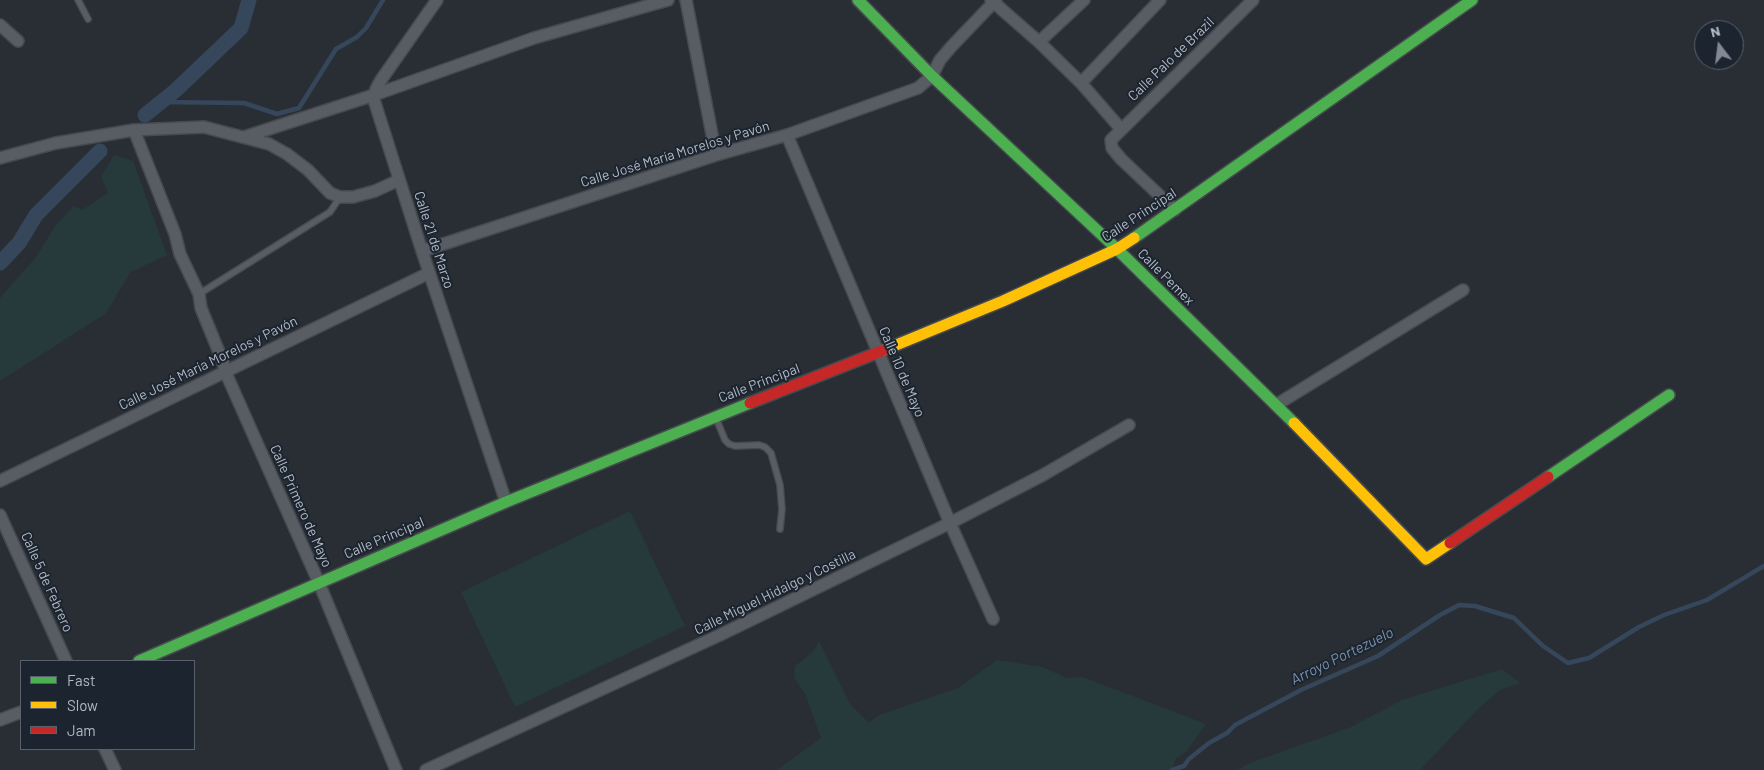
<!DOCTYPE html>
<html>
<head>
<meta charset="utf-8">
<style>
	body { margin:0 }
	#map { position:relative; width:1764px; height:770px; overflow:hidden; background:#282e34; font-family:Barlow,sans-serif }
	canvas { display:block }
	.legend { position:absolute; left:20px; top:660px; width:175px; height:90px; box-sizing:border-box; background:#1c242f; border:1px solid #58606b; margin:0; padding:6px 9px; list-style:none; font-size:15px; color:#b2bac6 }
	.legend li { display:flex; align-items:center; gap:10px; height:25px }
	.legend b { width:25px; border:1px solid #58606b }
	.north { position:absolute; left:1694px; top:20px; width:50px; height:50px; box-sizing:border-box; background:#1c242f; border:1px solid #58606b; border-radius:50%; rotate:345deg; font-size:14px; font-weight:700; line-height:20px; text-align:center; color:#b2bac6 }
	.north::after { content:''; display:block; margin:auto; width:18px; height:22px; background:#828993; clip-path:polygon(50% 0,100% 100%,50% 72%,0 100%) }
</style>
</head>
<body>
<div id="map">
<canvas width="1764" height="770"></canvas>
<ul class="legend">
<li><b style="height:6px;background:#4caf50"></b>Fast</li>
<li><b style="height:6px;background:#ffc107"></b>Slow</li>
<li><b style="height:6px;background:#c62828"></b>Jam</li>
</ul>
<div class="north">N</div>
</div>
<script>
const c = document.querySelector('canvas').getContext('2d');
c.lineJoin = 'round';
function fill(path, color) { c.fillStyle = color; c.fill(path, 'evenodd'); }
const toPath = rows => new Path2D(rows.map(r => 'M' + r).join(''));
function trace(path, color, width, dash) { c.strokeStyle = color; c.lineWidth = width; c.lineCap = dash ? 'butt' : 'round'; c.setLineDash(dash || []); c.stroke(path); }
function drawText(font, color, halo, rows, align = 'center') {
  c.font = font + ' Barlow,sans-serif'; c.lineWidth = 4; c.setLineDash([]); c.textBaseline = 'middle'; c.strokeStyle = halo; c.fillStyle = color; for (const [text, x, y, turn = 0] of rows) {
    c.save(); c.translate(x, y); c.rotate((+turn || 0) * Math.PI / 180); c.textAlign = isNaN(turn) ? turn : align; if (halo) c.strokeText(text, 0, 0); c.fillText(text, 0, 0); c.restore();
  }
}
fill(toPath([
	[114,155,133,161,167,255,131,272,105,314,0,381,0,298,36,257,56,225,74,206,82,210,108,193,101,177],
	[630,511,685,626,515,707,461,592],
	[819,641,850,704,869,723,879,715,958,688,997,660,1043,667,1066,678,1083,677,1206,724,1186,752,1176,758,1172,770,777,770,821,738,806,696,794,677,795,666,814,651],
	[1502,669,1520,683,1500,690,1477,710,1420,770,1237,770,1250,763,1351,727,1402,700]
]), '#26393b');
trace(toPath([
	[159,102,244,103,277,114,299,108,336,49,357,37,366,28,383,0],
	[1172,770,1184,766,1189,759,1209,743,1227,733,1235,725,1301,690,1378,656,1440,615,1459,605,1475,606,1514,618,1543,646,1568,663,1589,658,1639,627,1664,615,1707,600,1764,566]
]), '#36475c', 4.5);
trace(toPath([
	[145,115,176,90,241,28,249,0],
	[0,263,19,243,36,215,100,151]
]), '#36475c', 15);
const lane = toPath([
	[78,0,88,19],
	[199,294,330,212,340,197],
	[716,418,725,440,729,444,735,446,759,445,765,447,771,453,780,485,782,509,780,529]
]);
const street = toPath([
	[437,0,381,80,376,89,374,100,422,251,506,502],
	[686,0,716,155],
	[991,0,1039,42,1081,83,1121,129],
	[0,25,18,41],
	[1039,42,1084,0],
	[1081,83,1160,0],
	[134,130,175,234,180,254,199,294,201,308,223,362,225,371,319,583,396,770],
	[787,135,950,523,993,619],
	[244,137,374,95,534,38,668,0],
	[0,158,56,143,134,130,204,127,269,144,287,154,308,170,330,193,340,197,353,197,375,191,399,180],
	[1175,210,1121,159,1112,148,1111,140,1253,0],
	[422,251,716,155,787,135,918,88,932,76,940,60,951,47,996,0],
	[1276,405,1463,290],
	[0,481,429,273],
	[0,515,66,661],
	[0,720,21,712],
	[105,749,115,770],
	[426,770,720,635,950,523,1043,475,1129,425]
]);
const fast = toPath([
	[858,0,932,76,1117,249,1294,423],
	[1134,238,1472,0],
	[1548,477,1669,395],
	[139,661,506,502,750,403]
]);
const slow = toPath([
	[884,350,1003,301,1117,249,1134,238],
	[1294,423,1426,559,1450,543]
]);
const jam = toPath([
	[750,403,884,350],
	[1450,543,1548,477]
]);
trace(lane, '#464a4f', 8);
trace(street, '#464a4f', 14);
trace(fast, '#464a4f', 14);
trace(slow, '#464a4f', 14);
trace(jam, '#464a4f', 14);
trace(lane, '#585c63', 5.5);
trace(street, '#585c63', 11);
trace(fast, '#4caf50', 11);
trace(slow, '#ffc107', 11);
trace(jam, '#c62828', 11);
drawText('14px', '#b2bac6', '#1c242f', [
	["Calle Palo de Brazil",1171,59,-44],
	["Calle José María Morelos y Pavón",675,154,-17],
	["Calle Principal",1139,215,-33],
	["Calle 21 de Marzo",434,240,72],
	["Calle Pemex",1166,277,45],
	["Calle José María Morelos y Pavón",208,363,-26],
	["Calle 10 de Mayo",902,372,67],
	["Calle Principal",759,383,-21],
	["Calle Primero de Mayo",301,506,66],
	["Calle Principal",384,538,-23],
	["Calle 5 de Febrero",47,582,66],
	["Calle Miguel Hidalgo y Costilla",775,592,-26]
]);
drawText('italic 15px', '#7b91ac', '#1c242f', [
	["Arroyo Portezuelo",1342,656,-26]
]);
</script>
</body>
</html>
